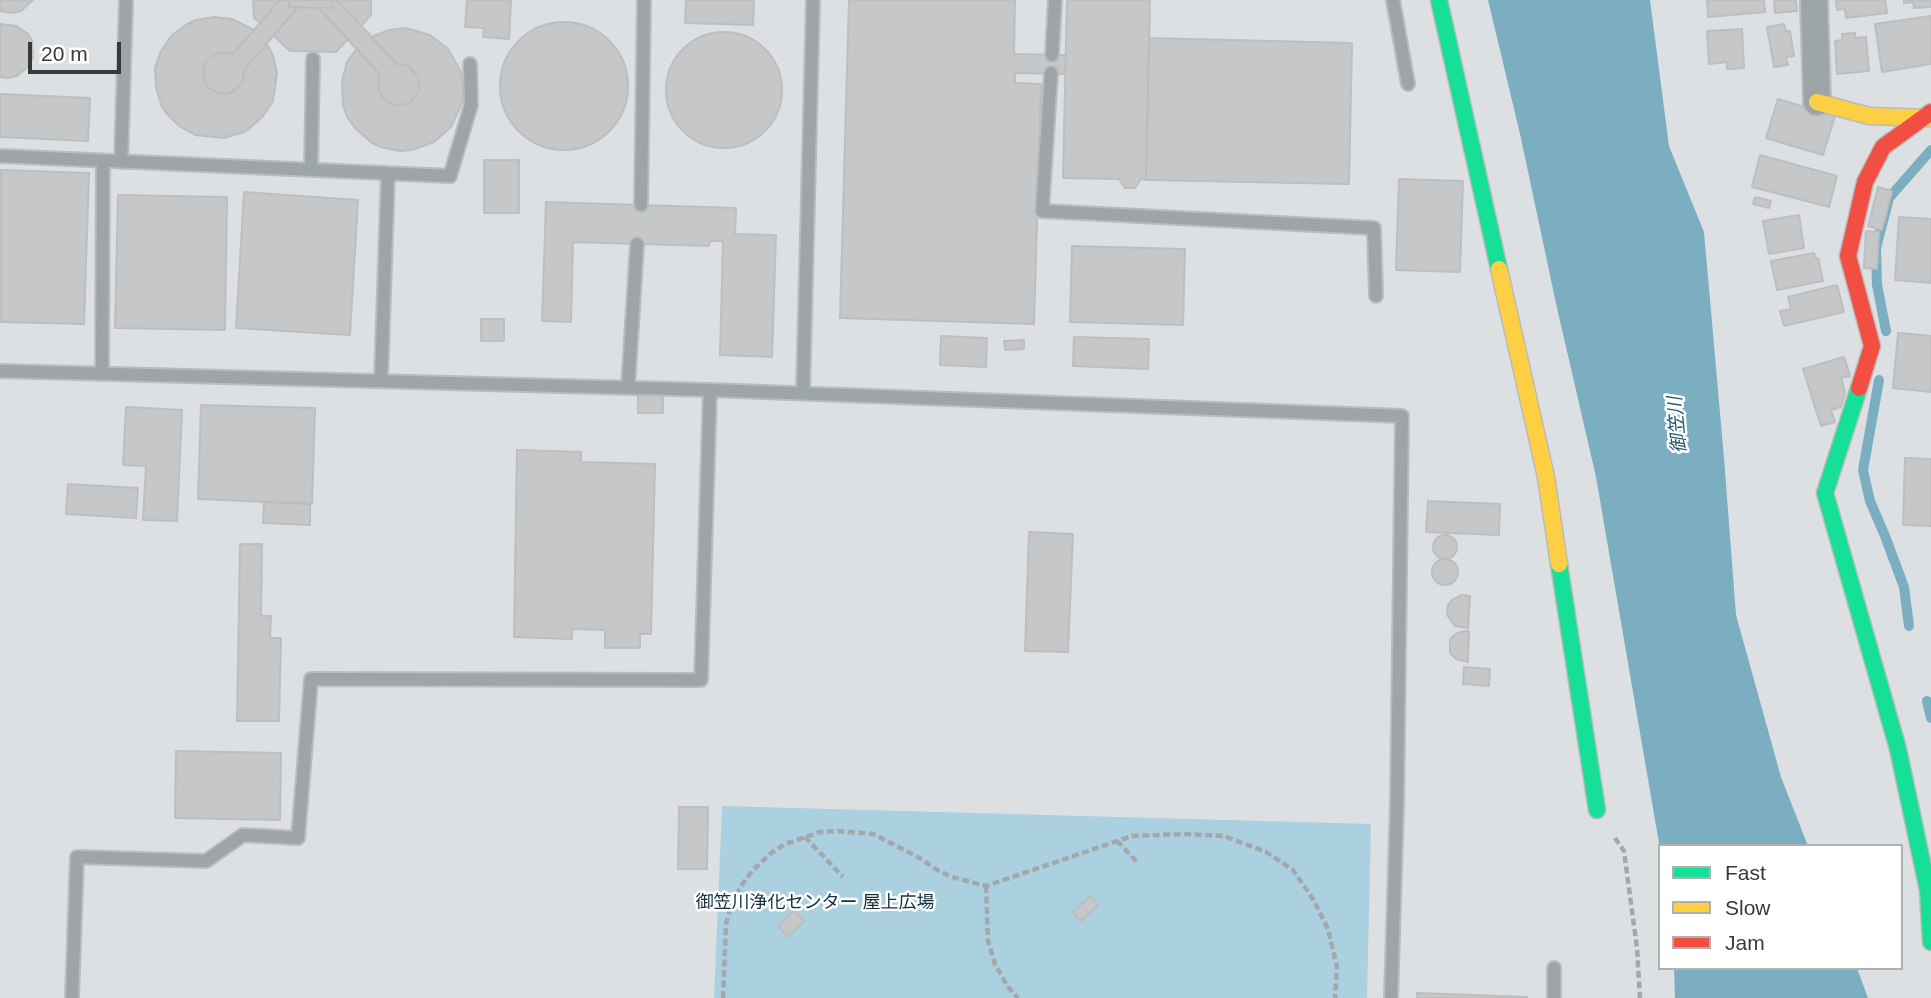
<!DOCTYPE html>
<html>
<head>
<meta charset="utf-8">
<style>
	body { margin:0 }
	#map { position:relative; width:1931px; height:998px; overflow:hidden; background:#dde0e2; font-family:Arial,sans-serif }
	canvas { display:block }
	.legend { position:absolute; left:1658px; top:844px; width:245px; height:126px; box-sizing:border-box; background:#fff; border:2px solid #afb0b0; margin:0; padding:9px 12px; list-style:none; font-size:21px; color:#383a3a }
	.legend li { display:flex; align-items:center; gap:14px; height:35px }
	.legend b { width:35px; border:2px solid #afb0b0 }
	.scale { position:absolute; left:28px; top:42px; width:93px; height:32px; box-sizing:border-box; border:4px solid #383a3a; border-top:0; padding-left:9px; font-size:21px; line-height:24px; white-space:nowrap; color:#383a3a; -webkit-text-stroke:5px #fff; paint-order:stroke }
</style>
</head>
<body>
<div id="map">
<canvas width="1931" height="998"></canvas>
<ul class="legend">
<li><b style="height:9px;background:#16e098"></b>Fast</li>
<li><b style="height:9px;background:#ffcf43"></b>Slow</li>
<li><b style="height:9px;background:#f24e42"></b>Jam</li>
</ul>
<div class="scale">20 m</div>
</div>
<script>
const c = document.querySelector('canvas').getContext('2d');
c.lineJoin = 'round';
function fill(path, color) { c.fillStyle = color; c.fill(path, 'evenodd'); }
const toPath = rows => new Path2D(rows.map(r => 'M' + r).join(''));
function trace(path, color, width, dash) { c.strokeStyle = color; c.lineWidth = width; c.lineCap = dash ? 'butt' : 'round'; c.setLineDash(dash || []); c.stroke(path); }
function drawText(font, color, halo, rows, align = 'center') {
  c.font = font + ' Arial,"Noto Sans JP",sans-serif'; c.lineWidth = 5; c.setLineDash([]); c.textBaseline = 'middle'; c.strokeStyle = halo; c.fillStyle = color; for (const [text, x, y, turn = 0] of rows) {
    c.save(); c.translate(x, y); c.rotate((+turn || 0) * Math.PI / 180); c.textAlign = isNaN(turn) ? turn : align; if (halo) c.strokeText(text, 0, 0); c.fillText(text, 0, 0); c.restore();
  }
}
fill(toPath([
	[722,806,1371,824,1367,998,714,998]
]), '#abd0df');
fill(toPath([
	[1488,0,1650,0,1669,146,1704,232,1724,458,1736,615,1781,777,1808,846,1660,846,1660,849,1596,477,1557,308,1520,134],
	[1674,968,1857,968,1868,998,1675,998]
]), '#7caec1');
trace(toPath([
	[1886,331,1877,285,1876,248,1889,198,1931,150],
	[1879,380,1863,470,1870,501,1885,536,1904,587,1909,626],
	[1927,701,1931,718]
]), '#7caec1', 10);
const building = toPath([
	[0,0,33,0,21,11,12,13,0,11,0,0],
	[253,0,280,0,260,23,254,18,253,0],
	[280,0,289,0,289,7,298,7,244,70,243,80,240,86,227,94,213,91,207,87,203,73,204,66,207,60,220,52,233,54,280,0],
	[289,0,332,0,332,8,289,7,289,0],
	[332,0,337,0,397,64,408,66,418,76,419,90,411,103,395,106,382,98,378,87,380,75,319,8,332,8,332,0],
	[337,0,371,0,371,15,361,26,337,0],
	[467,0,511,0,509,39,483,37,484,28,465,27,467,0],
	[686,0,754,0,753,25,685,23,686,0],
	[849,0,1015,0,1014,54,1066,55,1065,74,1015,73,1015,83,1041,84,1034,324,840,318,849,0],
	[1067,0,1150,0,1146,180,1141,179,1135,188,1125,188,1119,179,1063,178,1067,0],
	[1707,0,1764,0,1765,12,1708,17,1707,0],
	[1774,0,1796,0,1797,11,1775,13,1774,0],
	[1836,0,1885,0,1887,13,1846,18,1845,9,1837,10,1836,0],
	[1904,0,1931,0,1931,7,1914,8,1913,2,1904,3,1904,0],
	[298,7,319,8,348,39,336,52,290,51,274,36,298,7],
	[1931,16,1931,64,1882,72,1875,24,1931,16],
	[214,17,232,19,254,30,233,54,220,52,207,60,204,66,203,73,207,87,220,94,227,94,234,91,243,80,244,70,267,44,273,55,277,73,273,101,263,116,249,129,241,133,223,138,195,135,179,126,166,113,161,105,156,87,155,68,158,59,161,51,172,35,187,24,196,20,214,17],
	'500 86a64 64 0 1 1 128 0a64 64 0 1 1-128 0Z',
	[0,24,17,26,29,35,32,41,33,57,30,65,17,76,8,78,0,77,0,24],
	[1784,24,1786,31,1790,31,1794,56,1786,57,1788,65,1774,67,1767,27,1784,24],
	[406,28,430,35,448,49,460,70,463,85,463,101,451,127,434,142,412,150,400,151,381,147,372,143,355,128,347,117,343,105,342,81,347,62,357,48,380,75,378,87,382,98,395,106,411,103,419,90,418,76,408,66,397,64,371,37,389,30,406,28],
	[1742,29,1744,68,1727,69,1727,62,1709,64,1707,31,1742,29],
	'666 90a58 58 0 1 1 116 0a58 58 0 1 1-116 0Z',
	[1855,33,1855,38,1866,37,1869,71,1837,74,1835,41,1842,40,1842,34,1855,33],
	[1149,38,1352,43,1349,184,1146,180,1149,38],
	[0,94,90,98,88,141,0,137,0,94],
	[1778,99,1835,116,1823,155,1766,138,1778,99],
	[1760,155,1837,176,1829,207,1752,187,1760,155],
	[484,160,519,160,519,213,484,213,484,160],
	[1,170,89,173,84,324,1,322,1,170],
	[1399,179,1463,181,1460,272,1396,270,1399,179],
	[1878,187,1892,191,1882,230,1868,226,1878,187],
	[244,192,358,200,350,335,236,328,244,192],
	[118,195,227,197,225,330,115,328,118,195],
	[1755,197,1771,201,1769,208,1753,204,1755,197],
	[546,202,736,208,735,234,776,235,772,357,720,355,723,241,710,241,709,246,573,242,571,322,542,321,546,202],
	[1799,215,1804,248,1769,254,1763,221,1799,215],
	[1899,217,1931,219,1931,283,1895,280,1899,217],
	[1866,231,1879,232,1877,269,1864,268,1866,231],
	[1072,246,1185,249,1183,325,1070,322,1072,246],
	[1814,253,1815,258,1818,258,1823,281,1777,290,1771,261,1814,253],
	[1837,285,1844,312,1784,326,1780,311,1791,309,1788,297,1837,285],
	[481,319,504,319,504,341,481,341,481,319],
	[1898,333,1931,336,1931,392,1893,388,1898,333],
	[941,336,987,338,986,367,940,365,941,336],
	[1074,337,1149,339,1148,369,1073,366,1074,337],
	[1024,340,1024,349,1005,350,1004,341,1024,340],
	[1844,357,1850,376,1841,378,1845,392,1841,407,1831,410,1835,422,1821,426,1803,369,1844,357],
	[638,390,663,391,663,413,638,413,638,390],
	[201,405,315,408,312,504,198,499,201,405],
	[126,407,182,410,177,521,143,520,146,466,123,465,126,407],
	[517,450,581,452,581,462,655,464,651,634,640,634,640,648,605,648,605,630,572,629,572,639,514,637,517,450],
	[1905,458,1931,459,1931,526,1903,525,1905,458],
	[68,484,138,488,136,518,66,514,68,484],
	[1428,501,1500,504,1499,535,1426,532,1428,501],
	[264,502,310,503,310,525,263,523,264,502],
	[1029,532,1073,534,1068,652,1025,651,1029,532],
	'1433 547a12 12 0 1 1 24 0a12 12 0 1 1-24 0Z',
	[240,544,262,544,261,616,271,616,270,638,281,638,279,721,237,721,240,544],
	'1432 572a13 13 0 1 1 26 0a13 13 0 1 1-26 0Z',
	[1461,595,1470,596,1468,628,1455,626,1447,615,1448,605,1452,600,1461,595],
	[1465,631,1469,631,1468,662,1456,659,1450,653,1450,640,1453,636,1457,633,1465,631],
	[1464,667,1490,669,1489,686,1463,684,1464,667],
	[176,751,281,753,280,820,175,818,176,751],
	[679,807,708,807,707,869,678,869,679,807],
	[1090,896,1098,905,1081,921,1073,912,1090,896],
	[794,910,804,921,788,937,778,926,794,910],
	[1417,993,1527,997,1527,998,1417,998,1417,993]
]);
fill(building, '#c5c7c9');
trace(building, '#bcbebf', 2);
const lane = toPath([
	[1393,0,1408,84],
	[1052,55,1055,0],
	[1051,73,1042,211,1374,228,1376,296],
	[0,156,450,176,471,105,470,64],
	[121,162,126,0],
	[311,170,313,59],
	[641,205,644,0],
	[0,371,710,390,1402,416,1397,804,1391,998],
	[102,373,103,161],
	[381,381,388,173],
	[628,388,637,244],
	[803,393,813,0],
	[72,998,77,857,206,861,243,835,298,838,311,679,701,680,710,390],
	[1554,998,1554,968]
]);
const street = toPath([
	[1814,0,1817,102]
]);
const fast = toPath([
	[1439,0,1499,269],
	[1859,388,1825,493,1898,749,1928,890,1931,942],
	[1559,564,1597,810]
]);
const slow = toPath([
	[1817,102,1869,116,1931,118],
	[1499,269,1546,477,1559,564]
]);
const jam = toPath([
	[1859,388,1872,346,1848,256,1865,182,1883,147,1931,112]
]);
trace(lane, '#b9bbbc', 16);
trace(street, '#b9bbbc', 30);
trace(fast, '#b9bbbc', 19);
trace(slow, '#b9bbbc', 19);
trace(jam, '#b9bbbc', 19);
trace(toPath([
	[805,837,843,877],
	[1615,838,1624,851,1637,948,1640,998],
	[1117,841,1138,863],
	[986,886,988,941,995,964,1008,987,1018,998],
	[723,998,726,924,732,903,741,886,752,871,771,853,785,844,820,832,838,831,873,834,918,857,939,871,952,877,986,886,1132,836,1184,834,1224,836,1266,852,1293,870,1313,899,1328,929,1337,967,1335,998]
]), '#a2a8ab', 4.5, [7, 3.5]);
trace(lane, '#9da5a9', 12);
trace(street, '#9da5a9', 26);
trace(fast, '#16e098', 16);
trace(slow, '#ffcf43', 16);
trace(jam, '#f24e42', 16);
drawText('18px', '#10323e', '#fff', [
	["御笠川浄化センター 屋上広場",815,903]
]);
drawText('italic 19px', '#215a6e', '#fff', [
	["御笠川",1678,425,-95]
]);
</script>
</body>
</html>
